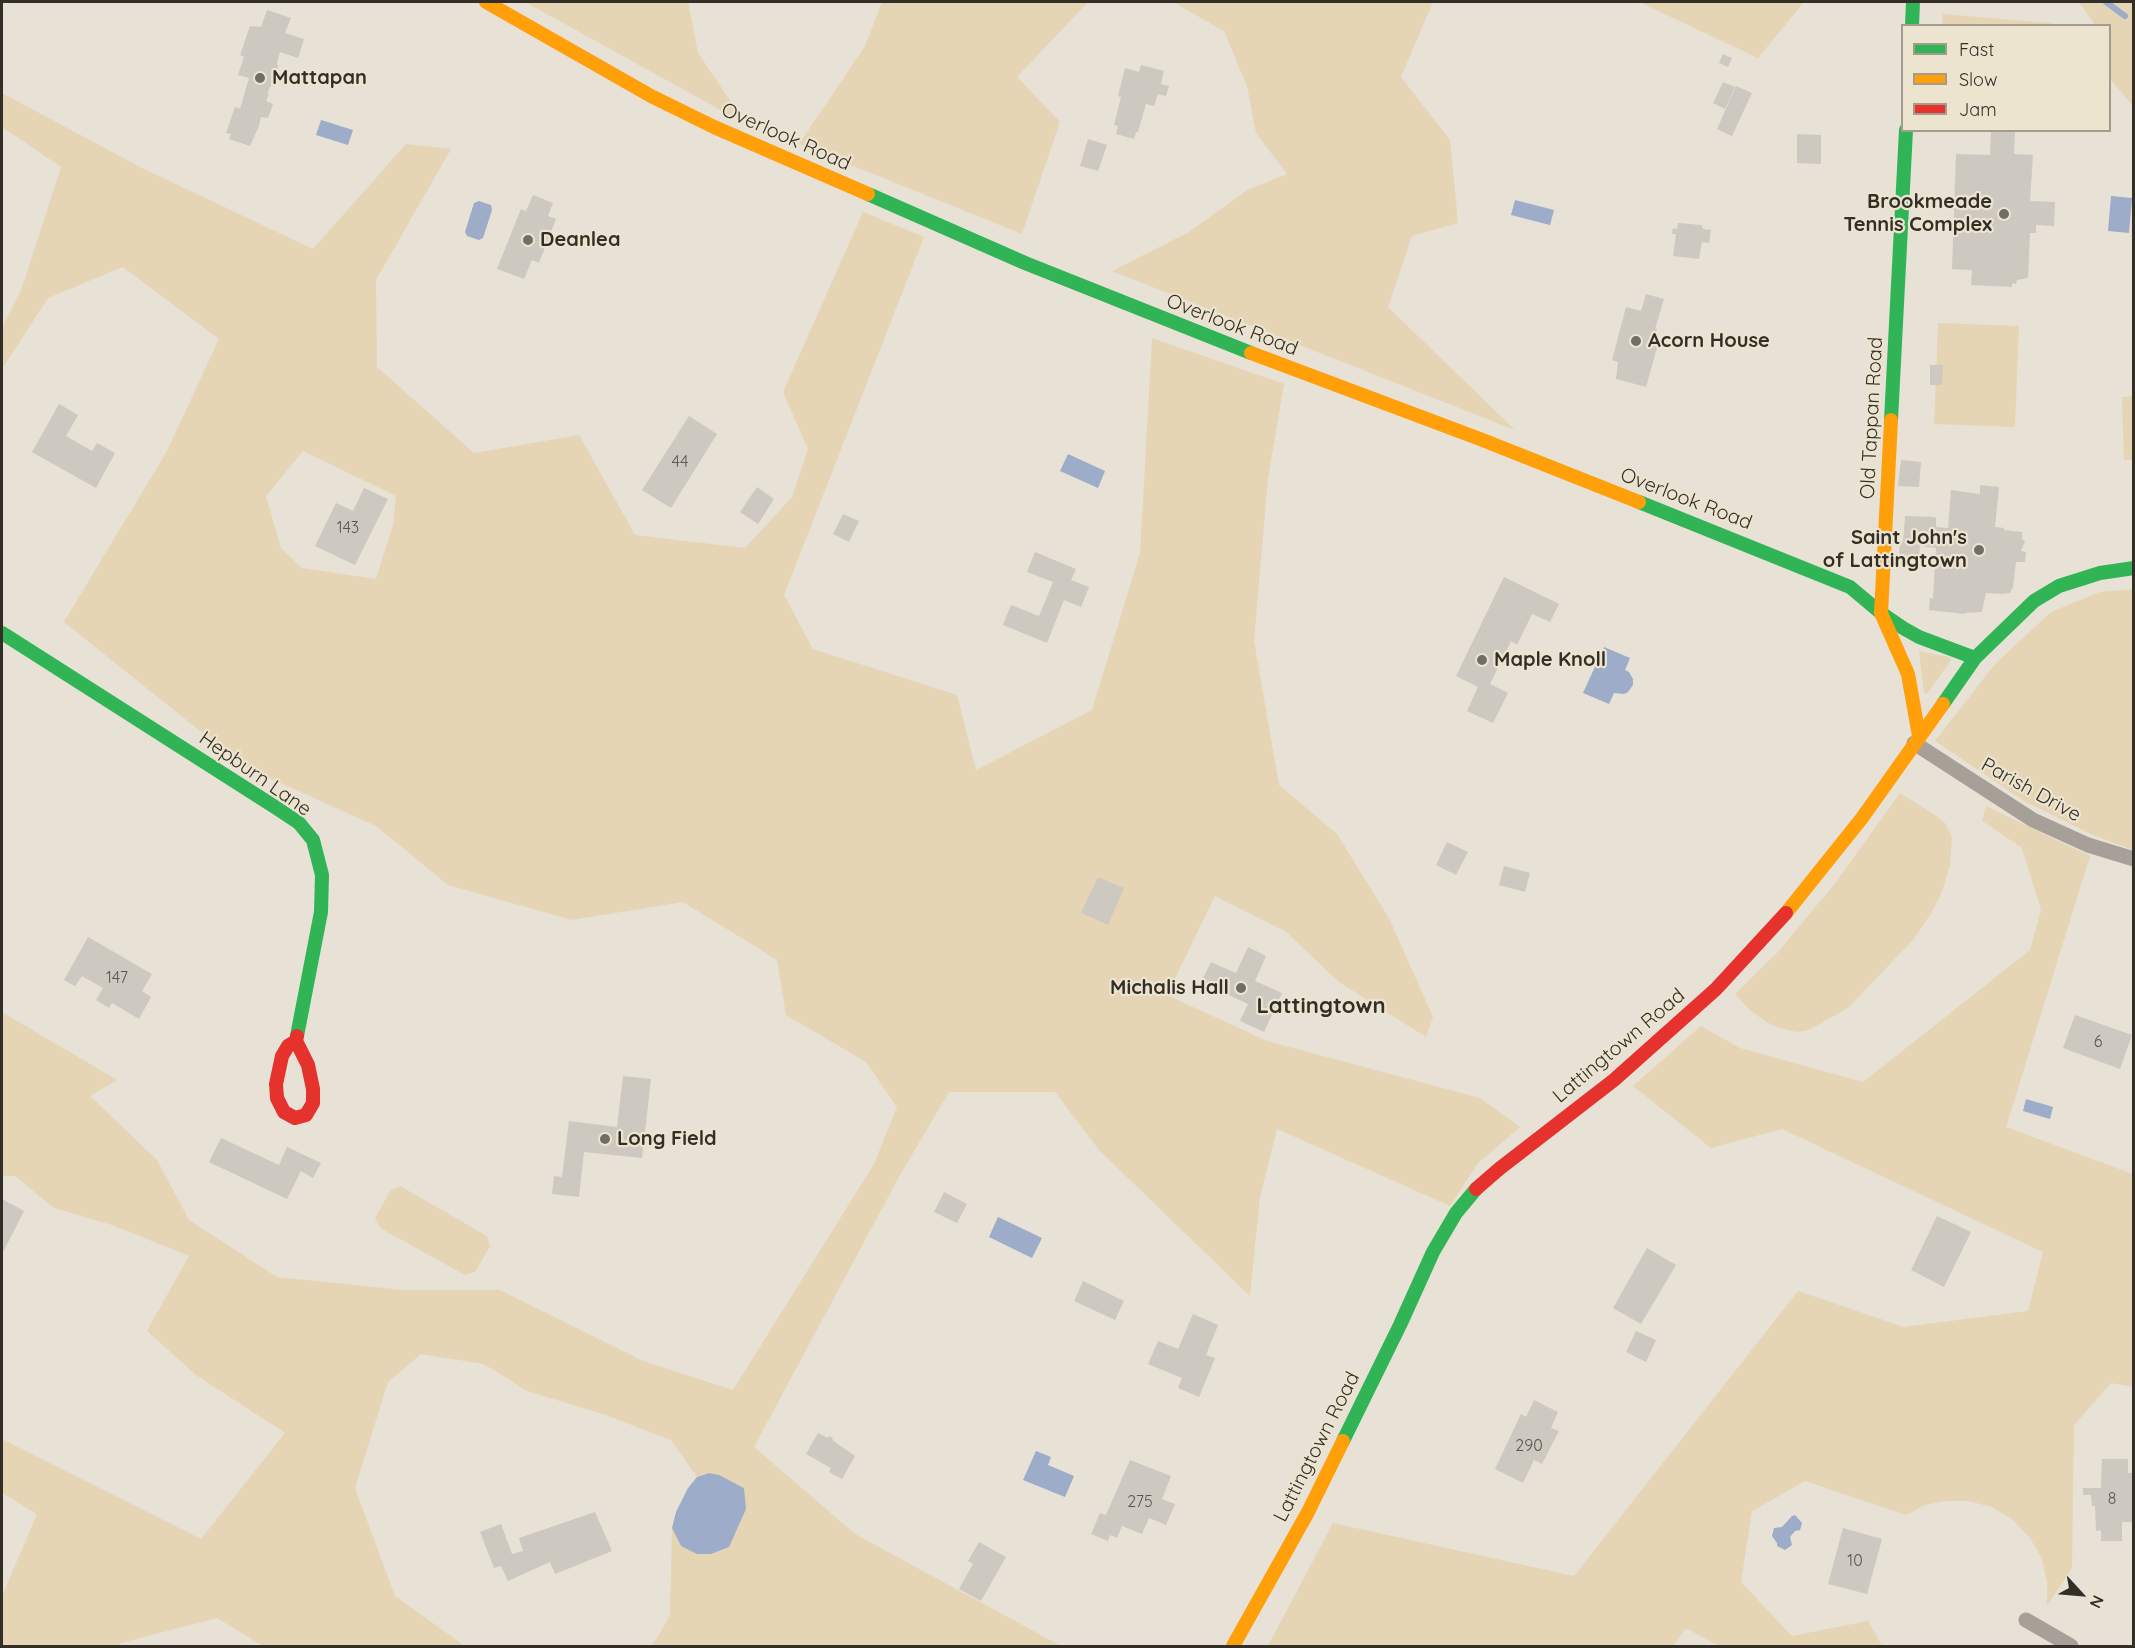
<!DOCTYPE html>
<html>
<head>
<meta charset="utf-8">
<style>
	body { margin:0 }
	#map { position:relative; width:2135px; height:1648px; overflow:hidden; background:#e7e1d6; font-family:Quicksand,sans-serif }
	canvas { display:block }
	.frame { position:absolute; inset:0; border:3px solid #332f28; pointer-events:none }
	.legend { position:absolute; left:1901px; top:24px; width:210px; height:108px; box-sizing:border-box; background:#ede4d0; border:2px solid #a39c8d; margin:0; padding:8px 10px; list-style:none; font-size:18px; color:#332f28 }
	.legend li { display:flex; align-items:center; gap:12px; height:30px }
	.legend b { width:30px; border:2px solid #a39c8d }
	.north { position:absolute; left:2051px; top:1564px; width:60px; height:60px; -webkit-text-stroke:4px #ede4d0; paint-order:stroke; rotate:116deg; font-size:16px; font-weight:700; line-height:24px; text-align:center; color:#332f28 }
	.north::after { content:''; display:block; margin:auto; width:21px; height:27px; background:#332f28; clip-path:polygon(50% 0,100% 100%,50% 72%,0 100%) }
</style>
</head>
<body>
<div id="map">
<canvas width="2135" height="1648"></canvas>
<div class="frame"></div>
<ul class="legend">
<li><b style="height:8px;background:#30b455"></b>Fast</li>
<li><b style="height:8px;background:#ff9f0a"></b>Slow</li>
<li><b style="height:8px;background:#e5322d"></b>Jam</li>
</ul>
<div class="north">N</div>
</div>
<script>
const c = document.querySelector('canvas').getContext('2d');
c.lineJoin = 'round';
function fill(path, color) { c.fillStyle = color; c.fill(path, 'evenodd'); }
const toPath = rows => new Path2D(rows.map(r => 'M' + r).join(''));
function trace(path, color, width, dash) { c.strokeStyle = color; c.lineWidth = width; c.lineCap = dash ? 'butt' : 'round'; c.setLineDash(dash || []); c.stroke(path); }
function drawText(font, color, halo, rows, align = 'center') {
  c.font = font + ' Quicksand,sans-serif'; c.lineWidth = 4.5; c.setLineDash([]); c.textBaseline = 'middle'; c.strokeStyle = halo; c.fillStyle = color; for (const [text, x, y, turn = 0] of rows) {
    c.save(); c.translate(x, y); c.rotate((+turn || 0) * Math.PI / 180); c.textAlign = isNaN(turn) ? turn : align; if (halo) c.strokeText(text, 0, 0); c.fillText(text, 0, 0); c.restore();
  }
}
fill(toPath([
	[525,2,688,2,698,53,746,124],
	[882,2,1088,2,1017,77,1060,122,1022,234,799,144,865,46],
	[1173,2,1433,2,1401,77,1450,140,1458,223,1412,236,1388,307,1515,430,1112,271,1189,232,1247,190,1287,174,1256,133,1247,86,1224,31],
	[1639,2,1804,2,1758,58],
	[2079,2,2133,2,2133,106,2110,79,2110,26,2095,25],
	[1943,14,2051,23,2051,25,1942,25],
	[2,93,142,168,313,249,406,144,451,149,376,280,377,367,474,453,579,435,635,535,745,548,792,497,808,449,783,392,863,212,924,237,784,595,813,649,957,695,976,770,1092,710,1140,553,1152,338,1284,384,1268,478,1254,641,1279,785,1337,834,1390,920,1433,1017,1426,1037,1339,982,1285,931,1215,896,1167,995,1267,1041,1480,1098,1520,1127,1478,1163,1450,1206,1277,1129,1260,1197,1250,1296,1099,1150,1055,1092,949,1092,900,1175,754,1447,855,1534,1061,1646,652,1646,670,1616,672,1528,681,1546,744,1488,719,1475,708,1473,697,1477,671,1440,603,1414,527,1391,484,1364,421,1354,388,1382,355,1488,395,1596,465,1646,263,1646,217,1618,121,1643,118,1646,2,1646,2,1596,37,1514,2,1493,2,1439,201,1539,285,1433,196,1375,147,1331,189,1256,112,1225,54,1208,15,1176,2,1176,2,1012,117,1080,90,1096,157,1160,189,1220,277,1277,403,1290,500,1290,643,1361,733,1390,874,1164,897,1107,866,1062,786,1015,777,960,683,902,572,920,448,885,376,826,245,767,64,622,167,451,219,339,123,267,48,298,2,369,2,328,22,288,61,167,2,127],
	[303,451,396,496,393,525,376,579,302,568,281,548,266,496],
	[1938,323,2019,326,2015,427,1934,424],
	[2133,396,2133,460,2124,460,2122,397],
	[2133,589,2134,589,2133,850,2093,835,2024,801,1935,741,1995,664,2051,612,2100,592],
	[1919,651,1949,657,1951,660,1927,694,1924,693],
	[1900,793,1935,815,1945,823,1952,837,1950,865,1943,889,1932,912,1913,940,1848,1008,1809,1030,1797,1032,1780,1028,1766,1022,1751,1011,1735,994,1778,952,1836,882],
	[1986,806,2090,856,2006,1127,2133,1174,2133,1387,2111,1383,2074,1425,2072,1568,2047,1606,2047,1582,2042,1559,2030,1538,2013,1520,1992,1507,1968,1501,1946,1501,1925,1505,1906,1515,1805,1481,1752,1511,1741,1582,1792,1636,1868,1621,1882,1646,1719,1646,1686,1628,1673,1646,1268,1646,1333,1523,1574,1576,1798,1291,1904,1327,2028,1311,2043,1252,1782,1129,1711,1148,1633,1086,1701,1026,1740,1048,1863,1082,2030,950,2041,910,2022,848,1982,821],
	[400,1186,487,1236,490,1246,475,1272,465,1275,380,1228,375,1218,391,1190]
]), '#e5d5b5');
fill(toPath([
	[321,120,353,130,348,145,316,135],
	[2111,196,2132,198,2129,233,2108,231],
	[1515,200,1554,210,1550,225,1511,215],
	[479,201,491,205,492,210,483,238,479,240,467,236,465,232,474,203],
	[1068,454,1105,471,1098,488,1060,471],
	[1604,647,1630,658,1625,670,1629,672,1633,679,1633,685,1628,692,1624,694,1614,693,1609,704,1583,693],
	[2026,1099,2053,1107,2050,1119,2023,1111],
	[998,1217,1042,1238,1032,1258,989,1237],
	[1036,1451,1051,1457,1048,1465,1074,1476,1065,1497,1023,1480],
	[709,1473,719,1475,744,1488,746,1509,729,1547,711,1554,697,1554,681,1546,672,1528,676,1512,688,1488,697,1477],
	[1795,1515,1802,1523,1800,1530,1795,1531,1790,1537,1792,1545,1785,1550,1777,1546,1777,1543,1772,1536,1774,1528,1782,1527,1792,1516]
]), '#9cacc9');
trace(toPath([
	[2106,2,2125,16]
]), '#9cacc9', 6);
fill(toPath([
	[267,10,291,18,285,33,304,39,298,58,280,52,277,62,278,69,267,94,269,94,266,101,273,104,268,118,261,117,259,126,250,146,229,139,231,134,226,133,235,107,240,109,249,78,238,75,244,57,240,55,250,26,261,27],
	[1723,54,1732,58,1728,67,1719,63],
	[1141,65,1164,71,1161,84,1169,86,1166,96,1158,94,1154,106,1146,104,1138,132,1136,132,1134,139,1116,134,1118,126,1114,125,1121,97,1118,96,1125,68,1139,72],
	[1723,82,1735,87,1725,109,1713,103],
	[1736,86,1752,93,1732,136,1717,129],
	[1991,130,2015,130,2014,154,2033,155,2030,201,2055,202,2054,226,2036,225,2036,233,2030,233,2028,278,2017,280,2016,284,2012,283,2012,287,1971,285,1972,270,1952,269,1956,154,1990,155],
	[1797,134,1821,135,1821,164,1797,163],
	[1088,139,1107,145,1098,171,1080,166],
	[533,195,553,203,548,216,556,219,539,263,532,260,524,279,497,269,521,209,526,211],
	[1678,223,1702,225,1703,229,1711,230,1709,243,1702,242,1699,259,1673,256,1676,234,1672,234,1673,228,1677,229],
	[1646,294,1664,299,1655,329,1657,329,1654,340,1659,341,1646,387,1616,379,1618,362,1612,360,1626,307,1641,311],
	[1930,365,1943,365,1942,385,1930,385],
	[59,404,78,415,66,436,92,451,97,443,115,453,96,488,32,452],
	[689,416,717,434,671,508,642,490],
	[1901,460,1921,462,1919,487,1898,486],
	[1980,485,1999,487,1995,527,2004,528,2004,530,2022,532,2022,539,2025,541,2021,551,2026,552,2025,562,2016,562,2013,587,2010,593,2003,594,1986,593,1982,612,1965,613,1964,614,1929,610,1930,598,1933,599,1936,548,1920,546,1919,556,1915,555,1915,558,1899,554,1900,541,1903,542,1905,516,1934,517,1936,518,1936,527,1948,528,1951,490,1980,494],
	[757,487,774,499,758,524,740,512],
	[364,488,388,499,355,565,315,546,336,503,353,511],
	[843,514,859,521,849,542,833,534],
	[1035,552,1076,569,1071,580,1089,587,1081,607,1064,600,1047,643,1003,625,1011,605,1039,616,1053,582,1027,572],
	[1504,577,1559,604,1550,622,1532,614,1517,645,1511,641,1490,684,1508,693,1493,723,1467,711,1478,687,1456,676],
	[1447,842,1468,852,1456,875,1436,865],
	[1504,866,1530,873,1525,892,1499,885],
	[1098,877,1124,888,1108,925,1081,913],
	[88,937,152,974,142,991,151,997,139,1019,112,1003,109,1008,96,1000,103,988,82,976,75,986,64,980],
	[1248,947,1266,956,1255,981,1282,993,1264,1032,1240,1021,1248,1004,1201,982,1211,962,1236,973],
	[2075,1015,2132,1035,2120,1069,2063,1048],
	[623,1076,651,1079,642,1158,584,1152,579,1197,552,1194,554,1176,562,1177,569,1121,617,1127],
	[221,1138,279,1165,287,1147,321,1163,313,1178,301,1171,287,1199,209,1162],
	[944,1192,967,1204,957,1223,934,1212],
	[2,1199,24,1211,2,1254],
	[1937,1216,1971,1232,1944,1287,1911,1270],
	[1647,1248,1676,1265,1641,1324,1613,1308],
	[1083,1281,1124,1301,1115,1320,1074,1301],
	[1193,1314,1218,1325,1206,1355,1215,1358,1199,1397,1178,1388,1182,1378,1148,1364,1158,1341,1178,1349],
	[1636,1331,1656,1340,1646,1362,1626,1352],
	[1534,1400,1558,1412,1551,1428,1559,1431,1542,1464,1534,1460,1523,1483,1495,1469,1521,1414,1526,1417],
	[818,1433,828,1438,829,1436,833,1438,832,1440,855,1456,842,1479,829,1472,831,1468,806,1454],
	[2102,1459,2128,1459,2128,1473,2134,1473,2134,1522,2122,1522,2122,1541,2101,1541,2101,1530,2096,1531,2095,1506,2092,1506,2091,1495,2083,1495,2083,1488,2101,1488],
	[1130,1460,1171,1476,1162,1499,1175,1504,1166,1525,1149,1518,1142,1534,1122,1526,1117,1538,1110,1535,1108,1541,1091,1534,1100,1513,1106,1515],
	[595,1512,612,1551,555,1574,550,1562,508,1581,501,1566,494,1568,480,1532,501,1524,512,1554,523,1551,519,1538],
	[1843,1528,1882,1539,1867,1594,1828,1584],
	[979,1542,1006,1557,981,1601,959,1589,973,1564,968,1561]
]), '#cdc9c0');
trace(toPath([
	[1914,743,2033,820,2088,845,2134,859],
	[2026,1620,2071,1646]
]), '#a6a099', 15);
trace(toPath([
	[1912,26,1913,2],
	[868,194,1025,263,1251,353],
	[1891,420,1906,130],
	[1639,502,1850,587,1881,613,1903,628,1919,637,1975,658],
	[2,633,275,807,299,823,313,840,322,875,321,912,297,1036],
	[1943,704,1975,658,2034,601,2059,586,2100,573,2134,568],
	[1343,1441,1400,1325,1433,1252,1456,1213,1476,1189]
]), '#30b455', 14);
trace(toPath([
	[486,2,651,96,714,127,868,194],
	[1251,353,1480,439,1639,502],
	[1891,420,1881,613,1908,674,1919,736],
	[1786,913,1862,818,1943,704],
	[1233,1646,1308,1512,1343,1441]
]), '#ff9f0a', 14);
trace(toPath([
	[296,1041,288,1046,282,1056,276,1084,277,1098,284,1112,295,1118,306,1115,313,1103,313,1089,308,1065,296,1041,297,1036],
	[1476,1189,1499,1169,1614,1080,1716,989,1786,913]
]), '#e5322d', 14);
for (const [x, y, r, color] of [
	[260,78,6,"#726d65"],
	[2004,214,6,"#726d65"],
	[528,240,6,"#726d65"],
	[1636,341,6,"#726d65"],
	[1979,550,6,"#726d65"],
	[1482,660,6,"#726d65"],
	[1241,988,6,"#726d65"],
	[605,1139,6,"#726d65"]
]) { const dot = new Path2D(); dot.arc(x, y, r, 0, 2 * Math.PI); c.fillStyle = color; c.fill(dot); trace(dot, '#ede4d0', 2); }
drawText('16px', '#5a564e', null, [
	["44",680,462],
	["143",348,528],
	["147",117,978],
	["6",2098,1042],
	["290",1529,1446],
	["8",2112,1499],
	["275",1140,1502],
	["10",1855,1561]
]);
drawText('bold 20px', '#332f28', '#ede4d0', [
	["Mattapan",272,78],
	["Brookmeade",1992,202,"right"],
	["Tennis Complex",1992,225,"right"],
	["Deanlea",540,240],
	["Acorn House",1648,341],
	["Saint John's",1967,538,"right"],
	["of Lattingtown",1967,561,"right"],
	["Maple Knoll",1494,660],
	["Michalis Hall",1229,988,"right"],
	["Long Field",617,1139]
], 'left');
drawText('20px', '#332f28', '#ede4d0', [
	["Overlook Road",786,137,24],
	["Overlook Road",1232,325,21],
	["Old Tappan Road",1872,418,-87],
	["Overlook Road",1686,499,21],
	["Hepburn Lane",255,774,35],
	["Parish Drive",2031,790,29],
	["Lattingtown Road",1619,1046,-40],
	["Lattingtown Road",1317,1447,-63]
]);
drawText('bold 22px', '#332f28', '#ede4d0', [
	["Lattingtown",1321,1006]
]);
</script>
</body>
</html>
